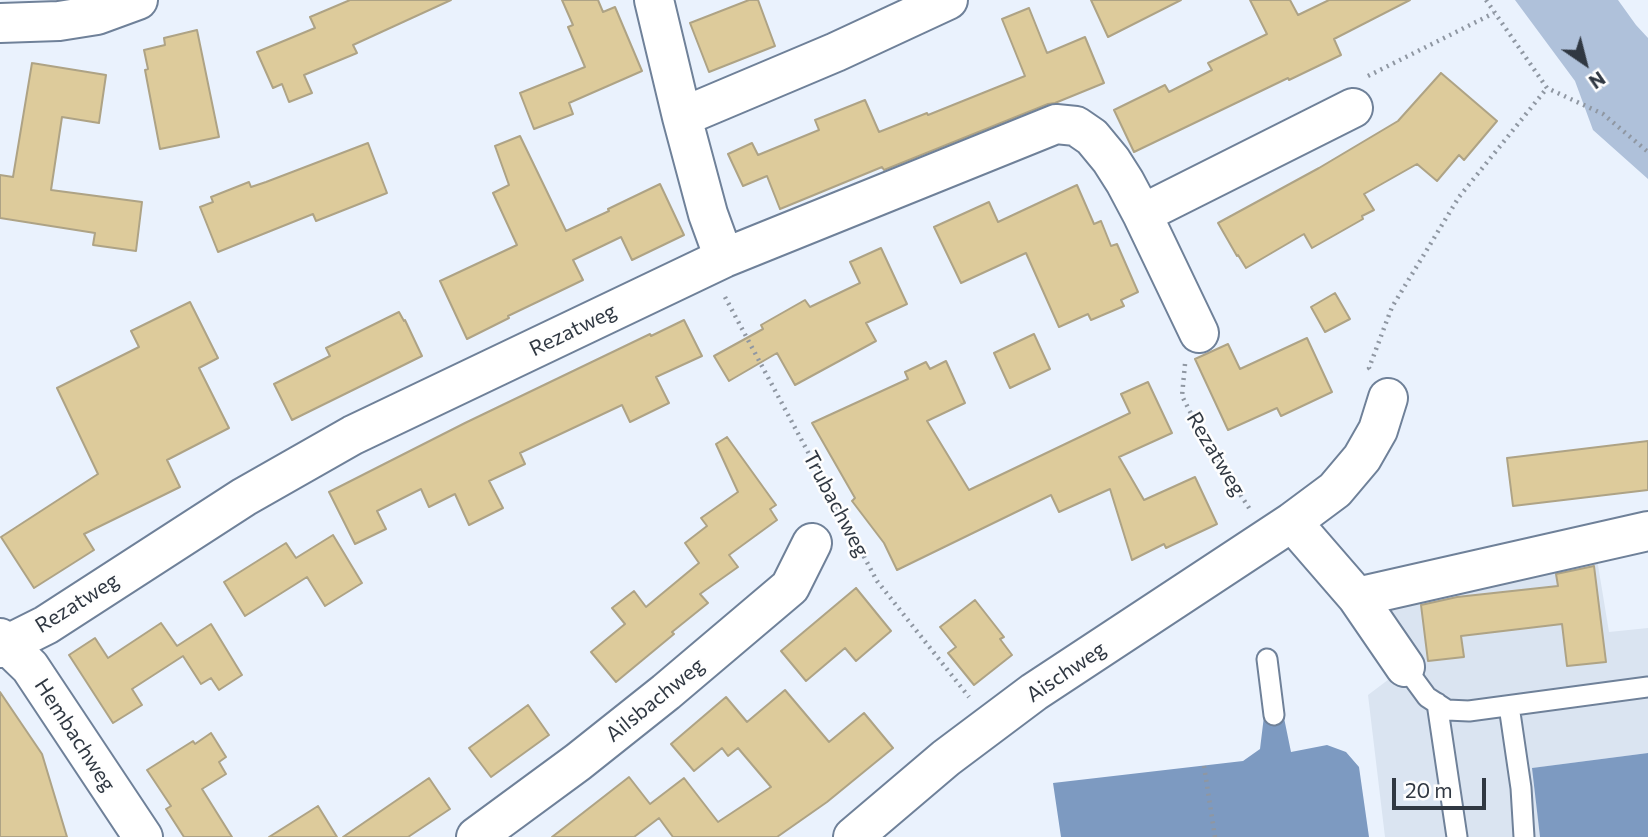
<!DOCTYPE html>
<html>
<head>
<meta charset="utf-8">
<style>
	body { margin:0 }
	#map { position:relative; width:1648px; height:837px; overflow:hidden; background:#eaf2fd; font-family:Commissioner,sans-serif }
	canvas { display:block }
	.north { position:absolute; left:1550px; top:28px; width:70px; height:70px; -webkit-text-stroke:5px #fefefe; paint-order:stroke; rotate:145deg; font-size:19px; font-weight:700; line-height:28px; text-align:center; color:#303842 }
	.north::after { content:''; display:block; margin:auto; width:24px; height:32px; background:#303842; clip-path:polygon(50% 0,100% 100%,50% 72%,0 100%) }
	.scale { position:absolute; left:1392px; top:778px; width:94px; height:32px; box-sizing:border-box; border:4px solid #303842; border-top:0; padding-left:9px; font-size:21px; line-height:24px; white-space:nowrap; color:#303842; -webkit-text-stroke:5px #fefefe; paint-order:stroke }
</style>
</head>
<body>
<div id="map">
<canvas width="1648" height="837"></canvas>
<div class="north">N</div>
<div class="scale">20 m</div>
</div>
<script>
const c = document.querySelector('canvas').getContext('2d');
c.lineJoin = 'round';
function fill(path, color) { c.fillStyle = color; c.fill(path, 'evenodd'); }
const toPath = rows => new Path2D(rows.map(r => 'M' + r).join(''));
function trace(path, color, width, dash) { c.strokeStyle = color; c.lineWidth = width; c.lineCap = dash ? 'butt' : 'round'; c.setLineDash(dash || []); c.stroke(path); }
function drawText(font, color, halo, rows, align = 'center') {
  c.font = font + ' Commissioner,sans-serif'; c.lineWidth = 5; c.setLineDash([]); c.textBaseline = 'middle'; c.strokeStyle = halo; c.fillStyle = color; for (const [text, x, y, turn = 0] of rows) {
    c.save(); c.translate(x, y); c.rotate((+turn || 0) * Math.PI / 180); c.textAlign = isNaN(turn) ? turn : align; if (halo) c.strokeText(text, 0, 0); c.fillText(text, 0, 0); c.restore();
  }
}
fill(toPath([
	[1596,553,1609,632,1648,628,1648,753,1533,768,1540,837,1385,837,1368,695,1405,667,1388,595]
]), '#dae4f1');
fill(toPath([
	[1515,0,1618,0,1636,25,1648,38,1648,179,1593,130,1575,81]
]), '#afc1da');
fill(toPath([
	[1283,713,1291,752,1327,745,1346,752,1359,767,1369,837,1061,837,1053,783,1243,761,1260,749,1264,716],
	[1648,753,1648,837,1540,837,1532,768]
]), '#7d9ac1');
const building = toPath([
	[350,0,451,0,353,45,357,53,304,75,312,93,289,102,282,84,273,88,257,52,315,28,310,17,350,0],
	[562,0,598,0,603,12,615,7,642,71,569,103,573,114,534,129,520,93,585,67,568,27,573,25,562,0],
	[749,0,758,0,775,46,709,72,690,23,749,0],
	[1091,0,1181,0,1108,37,1091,0],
	[1250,0,1290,0,1298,15,1329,0,1410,0,1334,39,1341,55,1289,80,1288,78,1134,152,1114,110,1165,85,1169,92,1212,70,1208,63,1267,34,1250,0],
	[1029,8,1047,53,1085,37,1104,83,1055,103,1048,104,884,170,882,167,780,209,767,176,743,186,728,154,752,143,758,155,819,130,815,120,865,100,879,132,927,113,928,115,1025,76,1002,19,1029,8],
	[197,30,219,137,160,149,145,70,148,69,144,50,165,45,164,38,197,30],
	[32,63,106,75,99,123,62,117,51,190,142,202,136,251,93,245,95,233,0,218,0,175,13,177,32,63],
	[1441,73,1497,121,1464,160,1459,155,1437,181,1417,164,1364,194,1374,210,1362,216,1363,219,1312,248,1304,234,1246,268,1238,255,1237,256,1218,223,1319,168,1398,121,1441,73],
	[520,136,566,231,609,211,608,209,660,184,684,235,632,260,621,237,573,260,583,280,508,316,509,318,467,339,440,281,517,245,493,193,509,185,495,146,520,136],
	[368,143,387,193,316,221,313,214,218,252,200,207,213,202,211,197,249,182,251,187,266,182,368,143],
	[1077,185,1094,224,1101,221,1111,246,1117,244,1138,292,1121,300,1124,306,1091,320,1088,314,1059,327,1026,253,961,283,934,227,989,202,998,222,1077,185],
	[881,248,907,304,866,323,876,341,795,385,777,353,729,381,714,356,763,329,761,325,805,300,810,307,860,283,850,262,881,248],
	[1335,293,1350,319,1325,332,1311,307,1335,293],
	[190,302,218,358,199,368,229,428,167,460,180,487,84,534,94,550,34,588,1,537,98,474,57,388,139,347,131,331,190,302],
	[399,312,404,321,405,320,422,356,292,420,274,384,330,356,326,348,399,312],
	[684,320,702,356,656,377,669,403,630,422,622,405,520,453,525,464,489,481,503,508,469,525,455,494,429,507,421,489,377,511,386,529,355,544,329,492,465,423,650,334,651,336,684,320],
	[1034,334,1050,369,1010,388,994,353,1034,334],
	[1307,338,1332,392,1281,416,1277,408,1228,430,1195,359,1228,344,1240,369,1307,338],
	[946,361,965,403,927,421,969,490,1130,413,1121,394,1148,382,1172,433,1119,457,1144,500,1195,477,1217,524,1166,548,1164,544,1132,560,1110,489,1059,512,1051,495,897,570,884,543,852,501,855,498,812,423,908,379,905,372,926,362,930,369,946,361],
	[727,437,776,505,770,509,777,520,729,555,738,567,700,594,708,603,672,632,674,634,616,682,591,652,625,624,612,608,634,591,646,607,699,563,685,543,707,526,701,518,738,492,716,444,727,437],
	[1648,441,1648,490,1513,506,1507,458,1648,441],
	[333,535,362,583,325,606,307,577,245,616,224,582,286,543,296,558,333,535],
	[1594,566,1606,662,1567,666,1562,624,1461,636,1464,657,1428,661,1421,605,1457,597,1558,586,1556,574,1594,566],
	[856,588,891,631,856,661,845,648,806,681,781,651,856,588],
	[975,600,1004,637,1000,639,1012,655,974,685,948,653,956,647,940,627,975,600],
	[161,623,177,646,211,624,242,675,219,690,211,678,201,684,183,656,132,689,142,705,113,723,69,655,95,638,108,658,161,623],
	[785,690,829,742,864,713,893,748,827,802,777,837,673,837,659,818,634,837,552,837,629,777,650,804,684,778,718,822,771,787,738,748,728,756,722,748,694,771,671,744,726,697,747,722,785,690],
	[0,692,42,754,67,837,0,837,0,692],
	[528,705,549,735,491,777,469,748,528,705],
	[211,733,226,757,219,762,226,774,202,789,232,837,184,837,166,809,171,806,147,770,193,741,195,744,211,733],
	[429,778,450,809,408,837,343,837,429,778],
	[318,806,337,837,269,837,318,806]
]);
fill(building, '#ddcb9b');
trace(building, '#aea385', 2);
const lane = toPath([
	[1267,659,1274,715],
	[1405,667,1427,697,1447,710,1469,711,1648,687],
	[1437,703,1457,837],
	[1509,706,1521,788,1524,837]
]);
const street = toPath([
	[654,0,682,117,708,214,724,258],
	[0,23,59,21,97,15,138,0],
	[682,117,836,52,948,0],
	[1142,214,1199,333],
	[1292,522,1357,597,1405,667],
	[1357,597,1648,531],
	[0,638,30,667,143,837],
	[0,648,46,625,244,497,353,435,724,258,1056,124,1076,126,1092,137,1111,160,1125,182,1142,214,1353,108],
	[476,837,578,762,666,692,790,587,812,543],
	[853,837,946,758,1034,692,1292,522,1335,490,1362,458,1378,430,1388,398]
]);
trace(lane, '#6f8199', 23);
trace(street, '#6f8199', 42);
trace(toPath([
	[1486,0,1547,88,1603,114,1648,152],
	[1368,76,1494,13],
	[725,297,877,581,969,697],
	[1185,364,1182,396,1204,439,1251,511],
	[1370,369,1369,368,1392,307,1459,197,1547,88],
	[1204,766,1215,837]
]), '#8f97a2', 4.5, [2, 5]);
trace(lane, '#fff', 19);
trace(street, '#fff', 38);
drawText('21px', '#303842', '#fefefe', [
	["Rezatweg",573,330,-26],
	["Rezatweg",1216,454,59],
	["Trubachweg",836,504,62],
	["Rezatweg",77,603,-32],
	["Aischweg",1066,672,-34],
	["Ailsbachweg",655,700,-39],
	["Hembachweg",75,735,57]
]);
</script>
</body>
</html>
